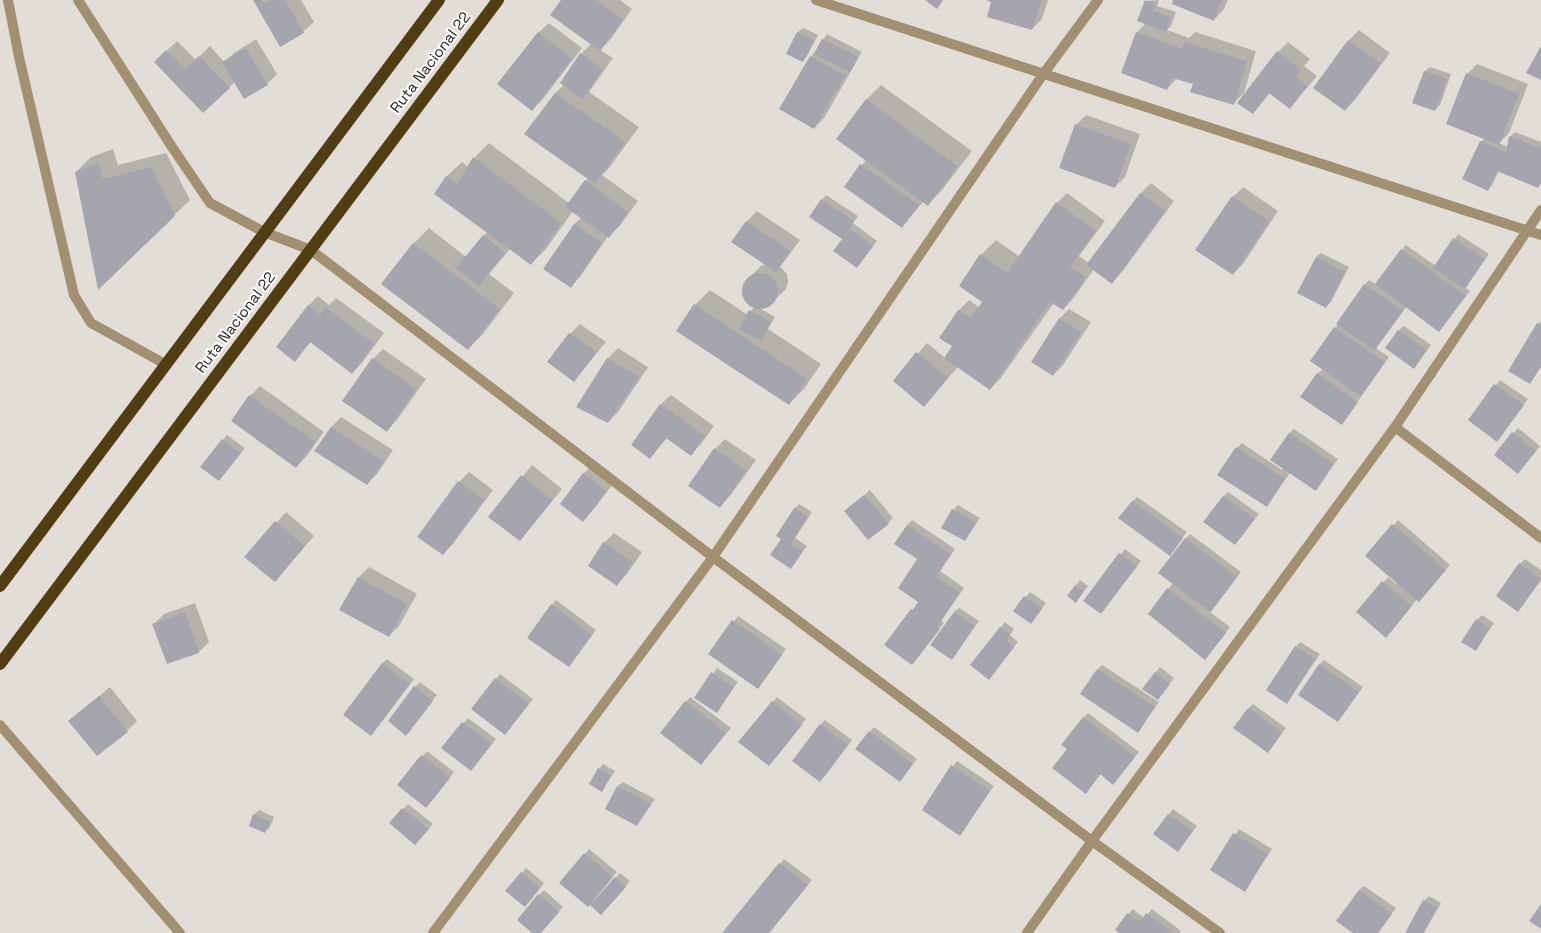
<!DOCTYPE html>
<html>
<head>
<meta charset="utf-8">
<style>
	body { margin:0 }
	canvas { display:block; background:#e2ded7 }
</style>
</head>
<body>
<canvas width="1541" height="933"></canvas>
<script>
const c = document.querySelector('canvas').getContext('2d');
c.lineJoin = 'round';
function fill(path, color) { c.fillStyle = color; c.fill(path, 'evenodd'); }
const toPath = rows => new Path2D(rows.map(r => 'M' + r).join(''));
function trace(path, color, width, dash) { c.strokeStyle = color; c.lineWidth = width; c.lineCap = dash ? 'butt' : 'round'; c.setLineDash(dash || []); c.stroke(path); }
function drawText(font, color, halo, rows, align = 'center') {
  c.font = font + ' "Space Grotesk",sans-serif'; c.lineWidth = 4; c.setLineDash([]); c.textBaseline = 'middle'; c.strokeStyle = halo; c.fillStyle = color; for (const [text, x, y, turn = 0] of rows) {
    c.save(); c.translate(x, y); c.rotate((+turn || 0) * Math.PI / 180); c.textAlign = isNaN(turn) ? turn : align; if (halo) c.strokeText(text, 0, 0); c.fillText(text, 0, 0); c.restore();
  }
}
fill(toPath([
	[254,0,301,0,314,22,303,32,281,46],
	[562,0,620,0,632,9,610,40,600,50,613,58,589,92,639,127,609,168,602,175,638,201,619,227,608,236,580,277,570,287,574,224,582,217,573,211,546,249,531,264,510,249,489,274,514,293,483,334,468,349,383,284,414,243,429,228,466,257,487,232,435,193,447,176,462,162,468,167,474,158,489,143,569,203,588,178,555,93,564,85,581,54,591,44],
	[988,0,1048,0,1042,19,1032,29,992,1],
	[1159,0,1157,6,1176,12,1171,26,1167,30,1189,38,1195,32,1256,51,1244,93,1234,103,1194,83,1177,78,1167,89,1136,33,1146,23,1146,1],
	[1174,0,1228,0,1224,9,1214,20],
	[549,23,582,48,542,100,532,110,538,33],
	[803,28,818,35,807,56,803,61,788,53,798,32],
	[1359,30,1390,53,1355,100,1345,110,1315,87,1349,40],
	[827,34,862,52,824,118,814,128,811,57],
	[256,39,277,74,267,84,235,82,203,112,155,62,177,41,196,60,210,46,224,62,234,53],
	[1288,42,1310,59,1304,66,1317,76,1290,108,1270,93,1253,113,1278,52],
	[1477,64,1528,84,1509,133,1499,143,1508,147,1510,137,1515,132,1541,142,1541,184,1538,186,1499,171,1492,185,1488,190,1481,142,1485,138,1467,74],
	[1430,67,1451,74,1440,105,1435,110,1414,102,1425,71],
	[881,85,972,151,942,190,927,205,923,202,902,227,845,187,866,160,866,100],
	[1086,115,1140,134,1125,177,1115,187,1076,125],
	[113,149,118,165,166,153,190,200,99,288,76,172,91,157],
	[1151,183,1174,201,1122,272,1112,282,1094,269,1073,299,1063,309,1054,303,1000,379,990,389,958,367,924,405,894,381,927,343,945,358,953,346,940,337,959,310,969,300,980,308,984,302,981,255,996,240,1020,257,1057,203,1067,193,1105,221,1079,256,1089,263,1141,193],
	[1243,187,1278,211,1243,264,1233,274,1233,197],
	[826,195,858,216,853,223,877,241,857,267,843,238,822,200],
	[757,211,800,240,780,267,787,274,788,282,786,289,769,305,761,309,775,317,768,329,821,364,804,389,789,404,695,305,710,290,748,315,754,307,748,304,744,297,743,290,745,282,761,266,766,264,733,242,747,221],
	[1458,234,1489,254,1465,288,1470,291,1439,330,1407,306,1376,348,1389,357,1342,424,1317,374,1323,369,1335,328,1365,285,1369,280,1376,284,1406,245,1436,266],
	[1321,253,1349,267,1331,302,1326,307,1316,257],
	[318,296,329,305,336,298,384,333,362,363,352,373,311,342,295,360,308,306],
	[1069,309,1091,322,1063,365,1053,375,1059,319],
	[1541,320,1541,367,1530,383,1510,371],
	[580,324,606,342,574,380,570,334],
	[1404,326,1431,345,1414,367,1399,330],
	[618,348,648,367,618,412,608,422,578,407,608,358],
	[383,349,426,379,397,420,387,430,373,359],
	[1500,380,1528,399,1497,440,1469,420],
	[260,386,324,432,306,457,296,467,250,396],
	[671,395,714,426,701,444,691,454,668,437,650,457,660,405],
	[341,417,393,450,377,474,367,484,316,451,331,427],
	[1518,428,1540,446,1522,468,1495,455],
	[1294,429,1338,459,1315,490,1290,473,1266,506,1237,448,1242,443,1282,470,1289,433],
	[227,435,245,448,223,475,223,440],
	[725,439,756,460,730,496,720,506,715,449],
	[594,463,616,480,593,510,583,520,584,473],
	[532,465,562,489,520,540,489,517],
	[469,472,493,490,453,544,443,554,459,482],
	[870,490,893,518,888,523,851,506],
	[1228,492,1259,514,1235,544,1223,497],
	[1137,497,1187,532,1170,554,1132,502],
	[799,504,812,512,795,538,807,546,791,567,782,539,794,509],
	[958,505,980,518,965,540,953,510],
	[286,512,314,536,275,581,246,557],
	[912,520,955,549,940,571,964,588,941,621,944,623,912,664,912,610,920,602,919,559,907,525],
	[1398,520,1450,565,1424,596,1417,599,1391,631,1357,612,1388,577,1396,584,1398,582,1366,556],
	[614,533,642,552,627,574,617,584,604,543],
	[1190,534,1241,572,1210,612,1230,627,1209,654,1168,589,1173,583,1185,539],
	[1125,549,1141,561,1101,613,1085,601],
	[1525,559,1541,570,1541,580,1518,610,1520,564],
	[369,567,417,594,399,626,389,636,341,610,359,577],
	[1080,580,1088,586,1076,602,1068,596],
	[1030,592,1046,603,1031,623,1014,611],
	[556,600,596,630,569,666,552,605],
	[195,603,209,642,199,652,154,624,164,614],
	[959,608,979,621,956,653,954,612],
	[1482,615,1494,623,1475,649,1477,620],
	[738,616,786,649,758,688,710,654],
	[1005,622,1014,629,1010,635,1018,642,993,674,972,665],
	[1300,642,1320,654,1287,703,1296,647],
	[387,659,414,679,375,730,382,664],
	[1324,660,1363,687,1338,721,1319,665],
	[1102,665,1159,702,1138,731,1097,670],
	[1160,667,1174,678,1158,699,1143,688],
	[717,668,738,682,716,712,695,697],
	[500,674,533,699,509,729,496,679],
	[420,682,437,695,406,734,415,687],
	[110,687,137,721,127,731,69,721],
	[690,697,731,728,701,764,686,702],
	[777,697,806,719,774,760,773,702],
	[1253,704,1286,728,1268,752,1248,709],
	[1088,713,1139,752,1113,784,1101,774,1086,792,1069,749,1083,718],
	[468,718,496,739,471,770,443,748],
	[825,720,852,740,825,776,820,725],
	[874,727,917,759,900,781,870,732],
	[427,751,454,772,431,802,398,785],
	[957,761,994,786,960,834,923,810],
	[603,764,615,771,602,790,599,769],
	[623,782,655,799,637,825,606,808,618,786],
	[408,804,433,824,420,839,391,823],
	[1173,809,1197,826,1178,850,1155,834],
	[259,810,274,817,270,827,265,832,254,815],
	[1239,829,1272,849,1245,890,1212,870],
	[589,849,617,872,592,901,585,854],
	[784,859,812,880,769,933,724,933],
	[526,868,544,883,530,901,522,873],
	[620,873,630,881,606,909,616,878],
	[1364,886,1396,908,1378,933,1354,933,1359,890],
	[544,890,563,907,540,933,534,933,539,895],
	[1429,896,1441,903,1424,933,1406,933,1424,901],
	[1133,909,1144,918,1152,909,1181,931,1179,933,1121,933,1128,914]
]), '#0003');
fill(toPath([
	[253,0,262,0,264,3,269,0,285,0,304,33,280,47],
	[561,0,596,0,623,20,600,51,550,15],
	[925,0,943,0,937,9],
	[986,0,1042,0,1032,30,987,17,991,2],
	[1145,0,1155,4,1153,11,1171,17,1166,32,1137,21],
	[1173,0,1222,0,1214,21,1172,4],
	[538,32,572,59,532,111,497,84],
	[797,32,814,40,803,62,786,54],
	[1136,32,1182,49,1184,42,1247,61,1234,105,1190,92,1193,84,1172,78,1167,90,1121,73],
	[822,39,858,57,850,72,814,54],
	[1348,40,1381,63,1345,111,1313,88],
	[1541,46,1541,80,1526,73],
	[246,48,268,85,244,99,222,62],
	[166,50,185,69,199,56,230,88,203,113,154,62],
	[1277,51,1301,70,1295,77,1307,86,1290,109,1269,93,1253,114,1237,103],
	[580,53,603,69,583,99,560,83],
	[810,56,845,76,814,129,779,109],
	[1424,71,1447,79,1435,111,1412,103],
	[1466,73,1519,94,1499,145,1446,124],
	[555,93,625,142,595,184,524,134],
	[866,99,957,166,928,206,836,139],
	[1075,124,1131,144,1115,188,1059,168],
	[1509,136,1541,148,1541,181,1538,188,1497,171,1488,191,1462,179,1480,141,1506,152],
	[473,157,561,223,531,265,434,194,446,176,457,184],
	[98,163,103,179,151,167,175,216,98,290,75,172],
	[860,164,919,205,902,228,844,187],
	[585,180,628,212,609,238,565,207],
	[1140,193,1165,211,1112,284,1086,265],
	[1232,196,1269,221,1233,275,1195,250],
	[821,199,854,221,849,229,873,246,857,268,833,251,842,239,809,217],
	[1056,202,1096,231,1070,267,1086,277,1063,310,1050,302,990,390,944,358,952,346,939,338,958,310,971,318,982,302,959,286,980,254,1007,273],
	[746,221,791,251,776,272,731,242],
	[574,224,602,243,571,288,543,269],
	[483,235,505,253,479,286,456,268],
	[1453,238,1485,259,1465,289,1433,268],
	[413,243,500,309,468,350,381,284],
	[1401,249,1466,296,1439,332,1375,284],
	[1316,257,1345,272,1326,308,1297,293],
	'742 291a18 18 0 1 1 36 0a18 18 0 1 1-36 0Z',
	[1364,284,1403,311,1375,350,1336,324],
	[694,304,807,379,789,405,676,331],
	[308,305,320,315,325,307,374,344,352,374,310,342,295,362,276,347],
	[749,310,771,322,761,341,739,329],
	[1059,318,1081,332,1053,376,1031,362],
	[1537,323,1541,325,1541,366,1530,384,1508,371],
	[1334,327,1385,362,1361,396,1310,361],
	[1398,330,1427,350,1414,369,1385,348],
	[569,333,597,352,574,382,547,362],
	[916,352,948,378,924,407,893,381],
	[372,358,416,389,387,432,342,401],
	[607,358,639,377,608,423,576,407],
	[1317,373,1358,402,1342,425,1300,397],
	[1494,384,1524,405,1497,442,1468,420],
	[249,395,315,442,296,468,231,421],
	[660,404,705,436,691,456,666,438,650,459,631,445],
	[331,427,384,461,367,485,314,451],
	[1512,432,1536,451,1518,474,1494,455],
	[1289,433,1334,464,1316,491,1270,460],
	[222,439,241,453,219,481,200,467],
	[1236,447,1285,479,1267,507,1217,475],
	[714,448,746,471,720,508,688,486],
	[583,473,607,491,583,522,560,504],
	[521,475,553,500,520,541,488,517],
	[458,481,484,500,443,555,417,537],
	[864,495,889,524,868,540,844,511],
	[1223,496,1255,519,1235,545,1203,522],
	[1132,501,1183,538,1170,556,1118,518],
	[794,508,808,517,791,544,803,551,791,569,770,555,781,539,776,536],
	[952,509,976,523,965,541,941,528],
	[275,521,305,546,275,582,244,557],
	[1392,524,1446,570,1419,602,1365,556],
	[907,525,951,554,936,577,960,593,937,627,940,629,912,665,884,645,911,609,913,610,918,602,898,588,917,559,894,544],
	[1185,538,1237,577,1211,612,1158,573],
	[603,542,633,562,617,586,588,566],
	[1119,553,1137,566,1101,614,1083,601],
	[1519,563,1541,580,1518,612,1496,596],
	[358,577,407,604,389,637,339,610],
	[1382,581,1412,606,1386,638,1356,612],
	[1075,585,1084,591,1076,603,1067,596],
	[1167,588,1226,633,1205,660,1148,614],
	[1024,596,1042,609,1031,624,1013,611],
	[551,604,592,635,569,667,527,638],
	[185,612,199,653,167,664,152,624],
	[954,612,975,626,952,660,930,645],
	[1476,619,1490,628,1476,651,1461,642],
	[732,620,782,655,758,689,708,654],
	[1000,627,1010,634,1006,641,1014,647,989,680,970,665],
	[1295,646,1315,659,1287,704,1266,690],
	[382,663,410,684,371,736,343,715],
	[1319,664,1359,692,1338,722,1298,695],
	[1097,669,1155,707,1138,733,1080,694],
	[711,672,734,687,717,713,694,698],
	[1155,672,1170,684,1158,700,1142,689],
	[495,678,529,704,505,735,471,709],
	[414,686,433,701,406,736,388,721],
	[99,696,128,732,97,756,68,721],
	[685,701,726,733,701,765,660,733],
	[772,701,802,725,769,766,738,742],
	[1248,708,1282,733,1268,753,1233,728],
	[1083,717,1135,757,1113,785,1100,774,1086,794,1052,768,1067,749,1061,745],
	[462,722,492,744,471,771,441,748],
	[820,724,848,745,820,782,792,761],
	[869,731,913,764,900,782,855,749],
	[421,755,450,778,426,808,397,785],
	[951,765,990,791,960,836,922,810],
	[598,768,611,776,602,792,589,784],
	[617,786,651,804,637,826,605,809],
	[402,808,429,829,415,845,389,823],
	[253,814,270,822,265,833,249,826],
	[1168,814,1193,831,1178,852,1153,834],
	[1233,833,1268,854,1245,892,1210,870],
	[584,853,613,877,588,907,559,883],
	[779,863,808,885,769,933,722,933],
	[521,872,540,888,525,907,505,891],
	[615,877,626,887,601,915,590,905],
	[1359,890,1392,914,1378,933,1353,933,1336,921],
	[538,894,559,912,541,933,532,933,517,920],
	[1423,900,1437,908,1423,933,1405,933],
	[1541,904,1541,929,1529,921],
	[1127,913,1140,922,1146,913,1173,933,1119,933,1115,930]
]), '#a5a6ad');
trace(toPath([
	[8,0,19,57,74,295,91,323,165,364],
	[78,0,172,147,210,203,264,232,311,250,713,557,1092,841,1220,933],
	[816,0,1541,235],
	[1395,427,1541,538],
	[0,725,180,933],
	[433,933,713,557,1044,73,1098,0],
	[1027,933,1092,841,1395,427,1541,210]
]), '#a19172', 10);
trace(toPath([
	[0,586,439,0],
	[0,664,498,0]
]), '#503d12', 12);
drawText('15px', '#252321', '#fff', [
	["Ruta Nacional 22",431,63,-53],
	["Ruta Nacional 22",236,323,-53]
]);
</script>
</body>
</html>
